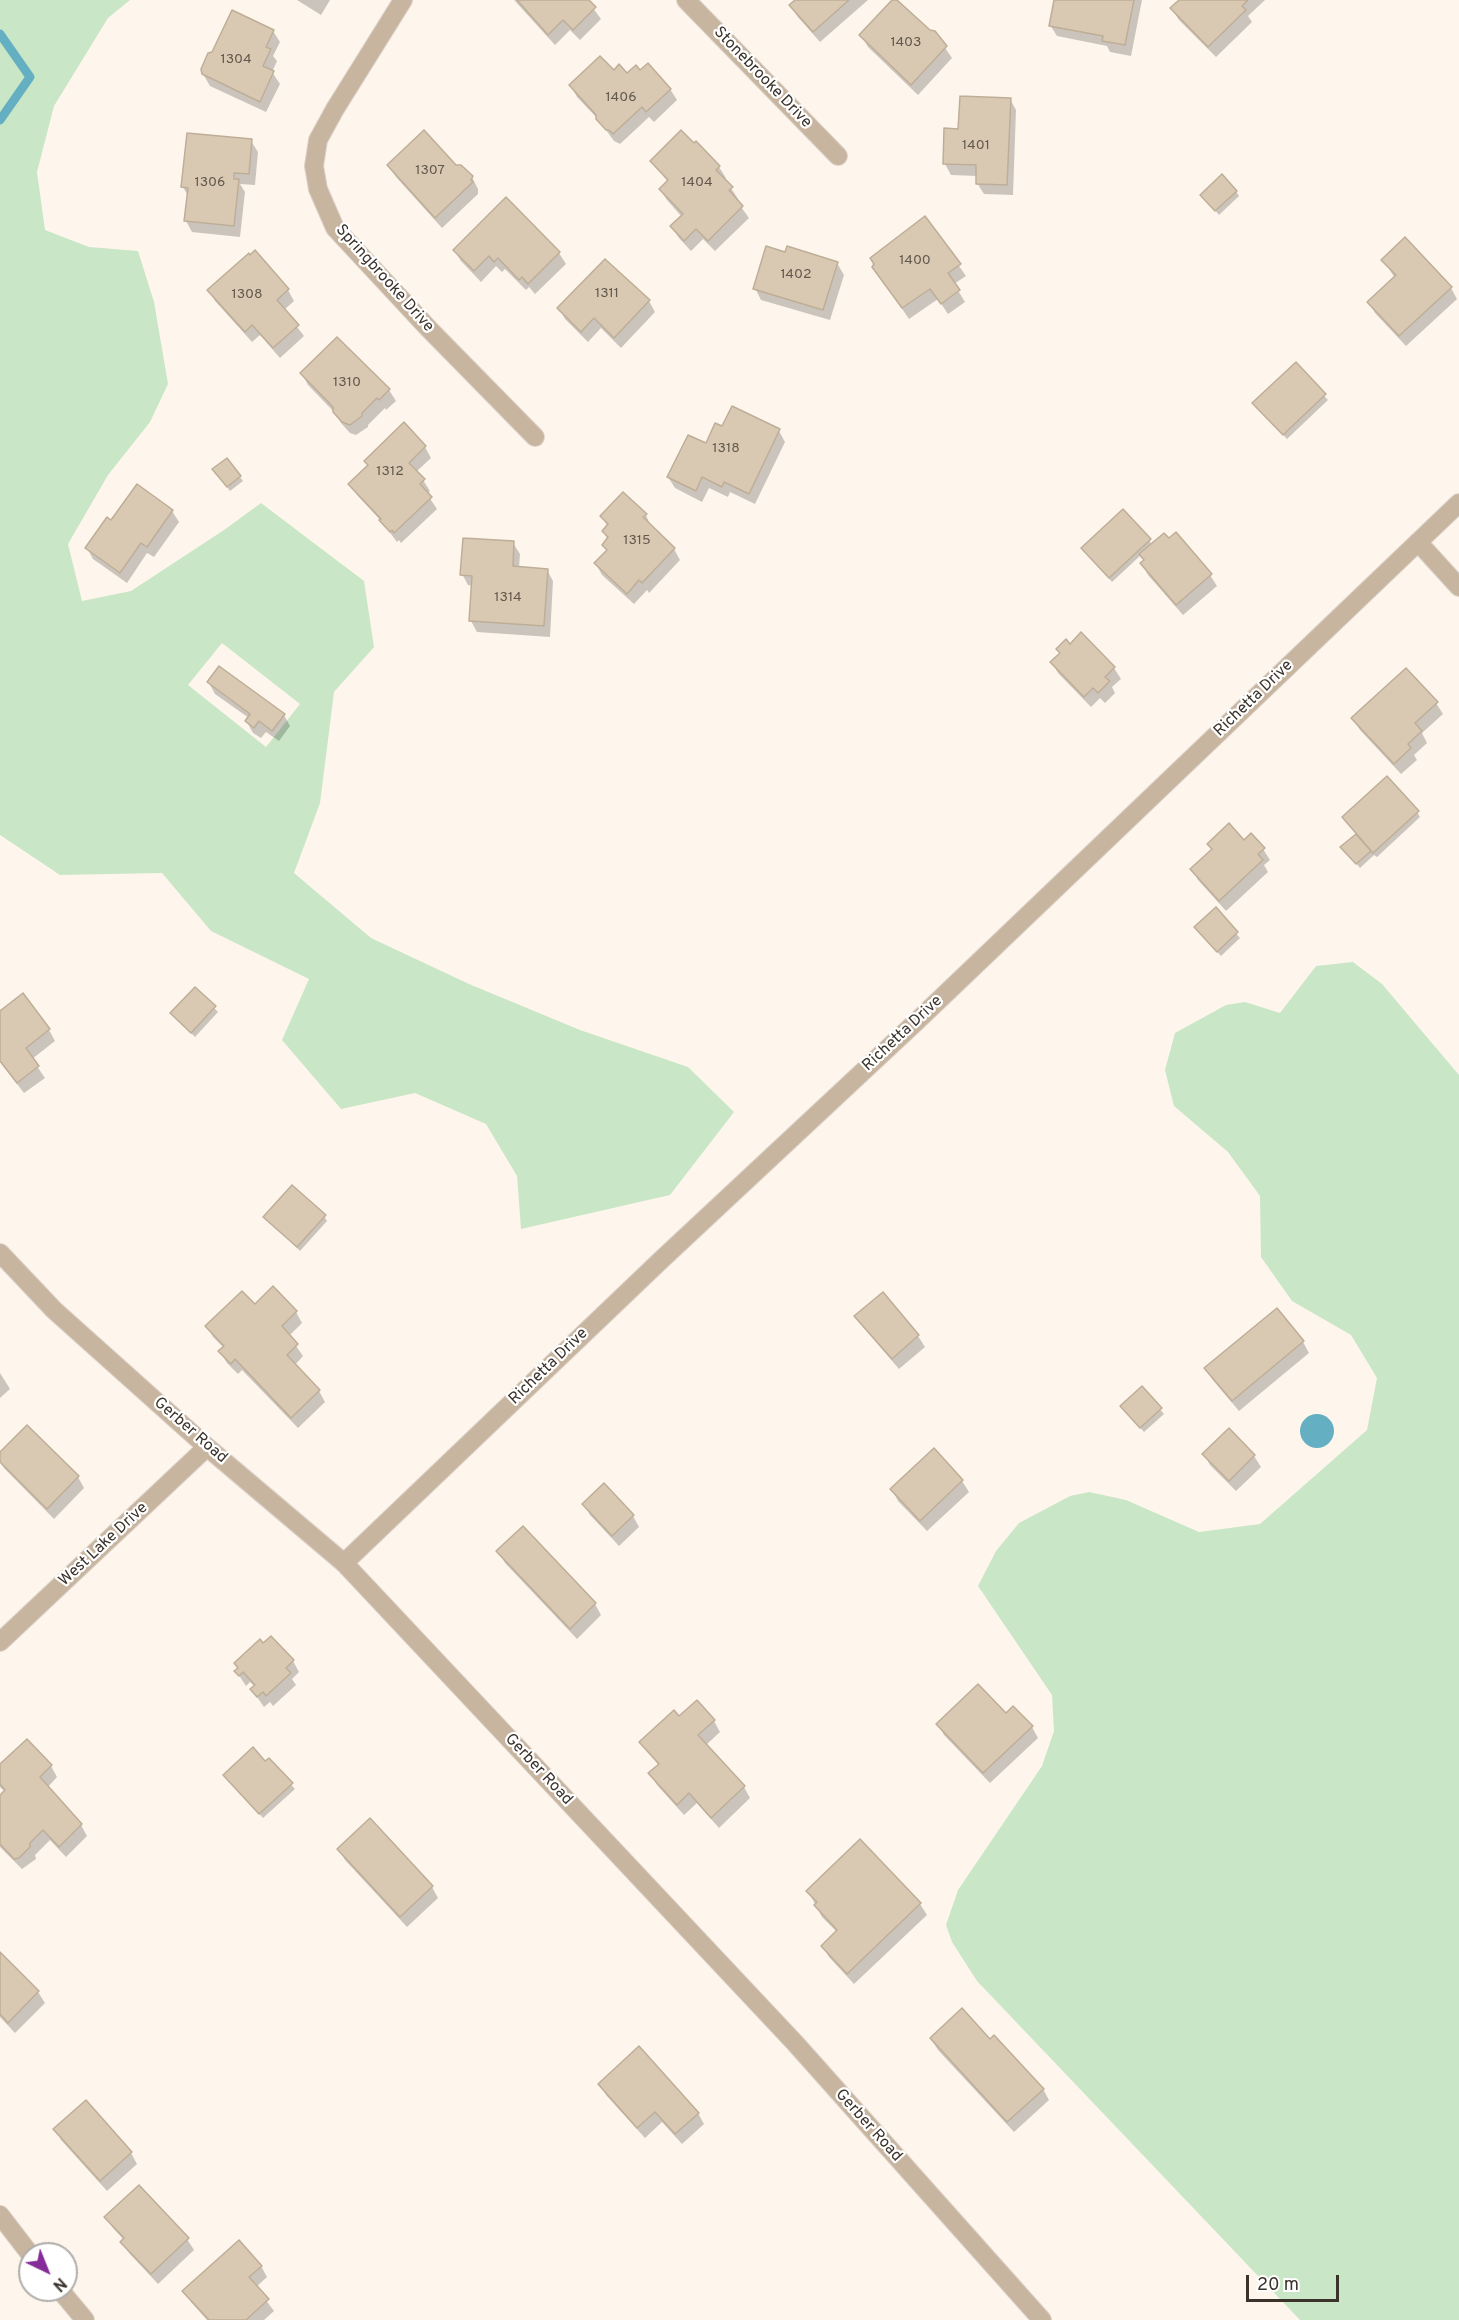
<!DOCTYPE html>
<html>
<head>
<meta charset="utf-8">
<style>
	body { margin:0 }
	#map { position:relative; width:1459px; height:2320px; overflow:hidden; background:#fef6ed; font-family:Overpass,sans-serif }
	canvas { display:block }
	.north { position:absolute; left:18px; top:2242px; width:60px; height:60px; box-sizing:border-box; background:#fff; border:2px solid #b1adaa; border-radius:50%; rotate:137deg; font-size:16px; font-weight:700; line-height:24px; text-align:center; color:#3b332b }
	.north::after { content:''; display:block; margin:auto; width:21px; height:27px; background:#852c99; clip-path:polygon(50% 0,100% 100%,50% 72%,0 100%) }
	.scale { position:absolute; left:1246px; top:2275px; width:93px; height:27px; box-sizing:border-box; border:3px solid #3b332b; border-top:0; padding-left:8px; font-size:18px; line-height:21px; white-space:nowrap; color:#3b332b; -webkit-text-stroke:4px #fff; paint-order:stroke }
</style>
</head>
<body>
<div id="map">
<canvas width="1459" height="2320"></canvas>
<div class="north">N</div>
<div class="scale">20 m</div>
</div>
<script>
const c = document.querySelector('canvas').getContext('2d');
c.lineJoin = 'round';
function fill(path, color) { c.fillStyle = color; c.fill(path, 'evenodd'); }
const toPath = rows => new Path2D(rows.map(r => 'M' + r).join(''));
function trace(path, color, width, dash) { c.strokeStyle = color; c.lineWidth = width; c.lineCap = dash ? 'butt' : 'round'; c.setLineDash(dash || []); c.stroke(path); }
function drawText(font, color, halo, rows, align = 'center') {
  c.font = font + ' Overpass,sans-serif'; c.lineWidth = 4.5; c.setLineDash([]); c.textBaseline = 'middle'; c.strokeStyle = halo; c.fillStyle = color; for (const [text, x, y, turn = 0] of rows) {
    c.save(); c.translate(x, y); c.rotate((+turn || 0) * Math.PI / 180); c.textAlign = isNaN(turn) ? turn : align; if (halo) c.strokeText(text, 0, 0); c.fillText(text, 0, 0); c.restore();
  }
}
fill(toPath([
	[0,0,130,0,108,18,54,106,37,172,45,230,89,247,138,251,154,302,168,384,150,422,108,475,68,544,82,601,131,591,224,530,261,503,364,581,374,647,334,692,320,803,294,873,371,938,469,984,580,1030,688,1067,734,1112,670,1195,521,1229,517,1176,486,1124,415,1093,341,1109,282,1040,309,979,211,931,162,873,60,875,0,835],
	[222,643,300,704,266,747,188,685],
	[1353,962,1382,984,1459,1075,1459,2320,1300,2320,977,1981,952,1942,946,1925,958,1890,1042,1766,1054,1731,1052,1695,978,1586,996,1551,1019,1523,1070,1496,1089,1492,1126,1500,1199,1532,1260,1524,1367,1430,1377,1378,1351,1335,1292,1301,1261,1257,1260,1196,1228,1152,1174,1106,1165,1070,1175,1033,1226,1005,1245,1002,1280,1013,1316,966]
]), '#c9e6c6');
fill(toPath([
	'1300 1431a17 17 0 1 1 34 0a17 17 0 1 1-34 0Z'
]), '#64b0c2');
fill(toPath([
	[297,0,330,0,321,15],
	[514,0,587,0,601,19,580,40,570,30,555,45],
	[797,0,868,0,820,42,797,16,791,5],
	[894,0,929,32,934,32,952,58,918,95,868,47,861,35],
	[1055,0,1142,0,1131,56,1110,52,1107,46,1057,36,1050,25],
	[1181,0,1265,0,1248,16,1252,22,1216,57,1179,20,1172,9],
	[273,31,280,42,273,56,277,61,272,72,280,84,266,112,210,86,203,74],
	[627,75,670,89,677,100,654,122,649,117,620,144,614,141,598,119,577,97,571,86],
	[1010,99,1016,110,1013,195,984,194,977,183,977,176,951,175,945,164,960,130],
	[251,141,258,152,255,185,240,184,245,192,240,237,192,232,186,221,188,196,183,187],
	[696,143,719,167,726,178,724,180,731,188,738,199,736,200,749,218,715,251,703,239,691,251,679,238,672,227,682,217,667,200,660,189,668,182,652,161],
	[389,165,456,166,472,177,478,189,478,194,442,228,396,177],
	[1236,191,1239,196,1219,215,1202,195],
	[506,199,559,253,566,264,535,294,529,287,526,290,505,269,502,272,496,266,481,282,461,261,454,250],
	[925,218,966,276,954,284,965,302,948,314,938,299,909,319,881,278],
	[786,254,837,263,844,275,830,320,761,300,755,288],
	[1383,260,1451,288,1457,299,1406,346,1375,313,1369,302,1395,278],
	[209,290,288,290,294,301,284,310,304,336,280,358,260,335,252,342,215,301],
	[649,301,655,312,621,348,601,328,588,342,565,319,559,308],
	[1296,364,1328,400,1287,439,1254,403],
	[302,374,389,390,396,401,386,410,385,408,368,425,368,427,356,435,350,433,341,423,335,413,308,385],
	[723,428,779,431,785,442,755,504,730,492,728,497,709,488,702,502,675,488,668,477,706,445],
	[425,447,431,458,416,472,423,480,430,491,427,494,437,509,401,543,399,540,397,542,382,522,357,495,350,484,369,467],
	[217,474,240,477,243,481,230,491],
	[172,511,179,522,154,557,147,553,127,583,93,559,87,548],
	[646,515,651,527,674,549,680,560,649,593,647,590,634,604,602,575,596,564,607,551,604,545,608,540,603,531,608,527,602,517],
	[1149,540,1152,545,1210,575,1217,586,1183,615,1148,575,1142,564,1145,561,1141,555,1112,582,1083,548],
	[513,543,520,554,519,568,547,570,553,581,550,637,477,632,471,621,473,586,468,585,462,574],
	[1081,634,1114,668,1121,679,1112,687,1115,693,1105,703,1100,698,1091,707,1058,673,1052,662],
	[209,683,284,715,290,726,279,741,266,732,261,738,253,733,247,722,249,718,215,694],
	[1436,703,1443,714,1422,733,1427,743,1414,755,1417,760,1401,774,1360,730,1353,719],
	[1417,812,1420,817,1377,857,1374,855,1360,868,1342,847,1357,835,1344,818],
	[1244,842,1263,849,1270,860,1264,865,1268,872,1226,911,1198,880,1192,869,1212,851,1209,844],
	[1215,910,1240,938,1221,956,1199,932],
	[195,989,218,1012,195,1037,172,1014],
	[0,1013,49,1030,55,1041,32,1059,45,1078,24,1093,0,1062],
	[324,1216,327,1221,300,1251,265,1217],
	[883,1294,918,1336,925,1347,899,1369,863,1327,856,1316],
	[255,1306,296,1312,302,1323,289,1336,303,1356,295,1365,319,1391,325,1402,298,1428,242,1370,238,1374,227,1363,220,1352,224,1348,213,1337,207,1326],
	[1303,1342,1309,1353,1239,1411,1212,1379,1206,1368],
	[0,1373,10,1389,0,1398],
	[1142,1388,1164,1414,1144,1432,1122,1407],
	[1229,1430,1254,1456,1261,1467,1236,1491,1210,1465,1204,1454],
	[0,1454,78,1477,84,1488,54,1519,4,1468,0,1462],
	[962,1481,969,1492,927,1531,898,1501,892,1489],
	[584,1504,633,1516,639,1527,619,1546,590,1515],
	[523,1528,595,1604,601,1615,577,1639,505,1563,498,1551],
	[263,1645,293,1661,299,1672,292,1679,296,1685,273,1706,270,1702,264,1707,252,1690,255,1687,250,1682,246,1686,236,1671],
	[697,1702,714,1721,720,1732,705,1746,744,1787,750,1798,719,1828,697,1803,684,1815,657,1785,650,1774,659,1766,641,1742,679,1718],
	[1013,1708,1032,1727,1038,1738,990,1783,944,1735,938,1724,1006,1715],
	[27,1741,51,1766,57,1777,47,1788,81,1825,87,1836,66,1857,50,1840,35,1855,36,1859,22,1869,0,1847,0,1797,5,1792,0,1787,0,1766],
	[269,1760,295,1789,263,1818,225,1775],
	[370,1820,432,1887,438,1898,407,1927,345,1860,339,1849],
	[860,1841,920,1904,927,1915,854,1984,829,1957,823,1946,837,1932,822,1917,808,1891],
	[0,1954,38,1992,45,2003,15,2033,0,2017],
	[931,2039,990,2041,1043,2089,1049,2100,1014,2132,938,2050],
	[600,2084,698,2113,704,2124,682,2144,662,2122,645,2138,606,2095],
	[86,2102,131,2153,137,2164,107,2191,61,2140,55,2129],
	[106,2217,187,2239,194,2250,158,2284,129,2253,122,2242,124,2240,113,2228],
	[261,2266,267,2277,256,2287,274,2311,264,2320,207,2320,191,2302,184,2291]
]), '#0003');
trace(toPath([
	[0,34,30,77,0,120]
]), '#64b0c2', 9);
const building = toPath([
	[517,0,589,0,596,7,573,30,563,20,548,35,517,0],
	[795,0,849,0,813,32,789,5,795,0],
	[892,0,897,0,930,30,935,31,947,46,911,85,859,35,892,0],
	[1054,0,1134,0,1125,45,1102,41,1103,36,1049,26,1054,0],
	[1179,0,1248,0,1242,6,1246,10,1208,47,1170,8,1179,0],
	[232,10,274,30,266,47,271,49,263,66,274,71,260,102,202,74,201,69,208,53,212,52,232,10],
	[600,56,614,70,619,64,627,73,636,65,640,70,648,63,671,89,646,112,642,107,613,134,609,130,606,130,596,119,596,115,569,85,600,56],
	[960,96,1011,98,1007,185,976,184,976,165,943,164,944,128,958,129,960,96],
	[424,130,456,165,461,165,473,176,471,180,473,182,435,218,387,165,424,130],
	[681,130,694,143,696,141,720,166,716,170,733,187,729,190,743,206,708,241,696,229,684,241,670,226,683,214,659,189,668,180,650,161,681,130],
	[187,133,252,139,249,174,234,173,234,179,239,179,234,226,184,221,188,188,181,187,187,133],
	[1222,174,1237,191,1215,211,1200,195,1222,174],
	[506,197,560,252,528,284,522,277,519,280,498,258,494,262,489,256,474,271,453,250,506,197],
	[925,216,961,264,948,273,960,290,941,304,930,289,902,308,872,267,874,264,870,258,925,216],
	[1405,237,1452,287,1399,336,1367,302,1396,275,1381,260,1405,237],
	[766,246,785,252,787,246,838,262,823,310,753,289,766,246],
	[255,250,289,289,277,300,299,325,273,348,252,325,245,332,207,290,249,253,250,255,255,250],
	[605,259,650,300,614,338,594,318,581,332,557,308,605,259],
	[337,337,390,389,379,400,377,398,362,413,362,416,350,425,342,422,333,412,333,407,300,373,337,337],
	[1296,362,1326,394,1283,435,1252,403,1296,362],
	[732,406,780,429,749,494,724,482,722,487,702,477,696,491,667,477,688,435,706,443,715,423,722,426,732,406],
	[404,422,426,446,409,463,425,479,420,484,432,497,394,533,392,530,390,532,379,520,381,519,348,484,368,465,364,461,404,422],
	[227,458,241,476,227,487,212,469,227,458],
	[137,484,173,510,147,547,141,543,120,573,85,548,107,517,111,520,137,484],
	[623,492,647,514,643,517,675,548,642,583,639,580,627,594,594,563,607,550,602,545,608,537,602,531,608,524,600,516,623,492],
	[1123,509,1151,539,1109,578,1081,548,1123,509],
	[1176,532,1212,574,1176,605,1140,563,1144,560,1139,554,1164,533,1169,538,1176,532],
	[463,538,514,541,513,566,548,569,544,626,469,621,472,576,460,575,463,538],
	[1081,632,1115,667,1105,677,1110,681,1098,693,1093,688,1084,697,1050,662,1060,653,1056,649,1066,639,1070,644,1081,632],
	[219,666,285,714,272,731,259,721,254,728,245,721,250,714,207,682,219,666],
	[1406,668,1438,702,1415,723,1422,731,1408,744,1411,748,1394,764,1351,718,1406,668],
	[1387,776,1419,811,1373,853,1342,817,1387,776],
	[1229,823,1244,840,1251,833,1265,848,1258,854,1263,860,1219,901,1190,869,1212,849,1207,844,1229,823],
	[1356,834,1371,851,1356,864,1340,847,1356,834],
	[1216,907,1238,932,1217,952,1194,927,1216,907],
	[195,987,216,1006,191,1033,170,1013,195,987],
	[23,993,50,1029,26,1048,39,1066,17,1083,0,1061,0,1011,23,993],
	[292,1185,326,1215,297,1247,263,1217,292,1185],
	[273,1286,297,1311,282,1326,298,1344,287,1355,320,1390,291,1418,235,1359,231,1364,218,1351,224,1346,205,1326,242,1291,255,1304,273,1286],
	[883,1292,919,1335,892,1359,854,1316,883,1292],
	[1277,1308,1304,1341,1232,1401,1204,1368,1277,1308],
	[1142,1386,1162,1408,1140,1428,1120,1406,1142,1386],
	[27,1425,79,1476,47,1509,0,1462,0,1452,27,1425],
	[1229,1428,1255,1455,1229,1481,1202,1454,1229,1428],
	[934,1448,963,1480,920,1521,890,1489,934,1448],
	[604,1483,634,1515,612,1536,582,1504,604,1483],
	[523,1526,596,1603,570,1629,496,1551,523,1526],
	[271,1636,294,1660,286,1668,291,1673,266,1696,263,1692,257,1697,250,1689,255,1685,243,1672,239,1676,234,1671,238,1668,234,1663,260,1639,263,1643,271,1636],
	[978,1684,1006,1713,1013,1706,1033,1726,983,1773,936,1724,978,1684],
	[697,1700,715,1720,698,1735,745,1786,711,1818,689,1793,677,1805,648,1773,659,1764,639,1742,674,1710,679,1716,697,1700],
	[27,1739,52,1765,40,1777,82,1824,59,1847,43,1830,30,1843,30,1847,19,1858,14,1859,0,1844,0,1795,5,1790,0,1784,0,1764,27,1739],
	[253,1747,265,1761,269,1758,293,1783,259,1814,223,1775,253,1747],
	[370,1818,433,1886,400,1917,337,1849,370,1818],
	[860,1839,921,1903,847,1974,821,1946,837,1930,814,1905,817,1902,806,1891,860,1839],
	[0,1952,39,1991,8,2023,0,2014,0,1952],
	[962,2008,990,2039,994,2035,1044,2089,1007,2122,930,2038,962,2008],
	[639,2046,699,2113,675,2134,655,2112,637,2128,598,2084,639,2046],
	[86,2100,132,2152,100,2181,53,2129,86,2100],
	[139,2185,189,2238,151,2274,120,2242,124,2238,104,2217,139,2185],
	[239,2240,262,2266,249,2277,269,2299,246,2320,209,2320,182,2291,239,2240]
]);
fill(building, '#d9c9b2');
trace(building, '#beae97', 1.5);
const minor = toPath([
	[403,0,335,109,318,140,314,166,318,189,335,228,428,328,535,437],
	[686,0,838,156],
	[1418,542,1459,587],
	[344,1563,660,1261,917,1021,1459,503],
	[0,1642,207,1447],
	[0,2215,30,2254],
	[60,2290,85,2320]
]);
const tertiary = toPath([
	[0,1253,54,1310,207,1447,344,1563,795,2043,1042,2320]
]);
trace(minor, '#dbd3ca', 20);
trace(tertiary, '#dbd3ca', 20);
trace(minor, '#c8b5a0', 18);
trace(tertiary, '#c8b5a0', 18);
drawText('14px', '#62584d', null, [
	["1403",906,43],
	["1304",236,60],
	["1406",621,98],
	["1401",976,146],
	["1307",430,171],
	["1306",210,183],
	["1404",697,183],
	["1400",915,261],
	["1402",796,275],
	["1311",607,294],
	["1308",247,295],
	["1310",347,383],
	["1318",726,449],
	["1312",390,472],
	["1315",637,541],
	["1314",508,598]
]);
drawText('16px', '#3b332b', '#fff', [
	["Stonebrooke Drive",762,78,46],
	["Springbrooke Drive",384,279,48],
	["Richetta Drive",1254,699,-44],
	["Richetta Drive",903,1034,-43],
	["Richetta Drive",549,1367,-44],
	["Gerber Road",190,1431,41],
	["West Lake Drive",104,1545,-43],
	["Gerber Road",538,1770,47],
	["Gerber Road",868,2126,48]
]);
</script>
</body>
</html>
